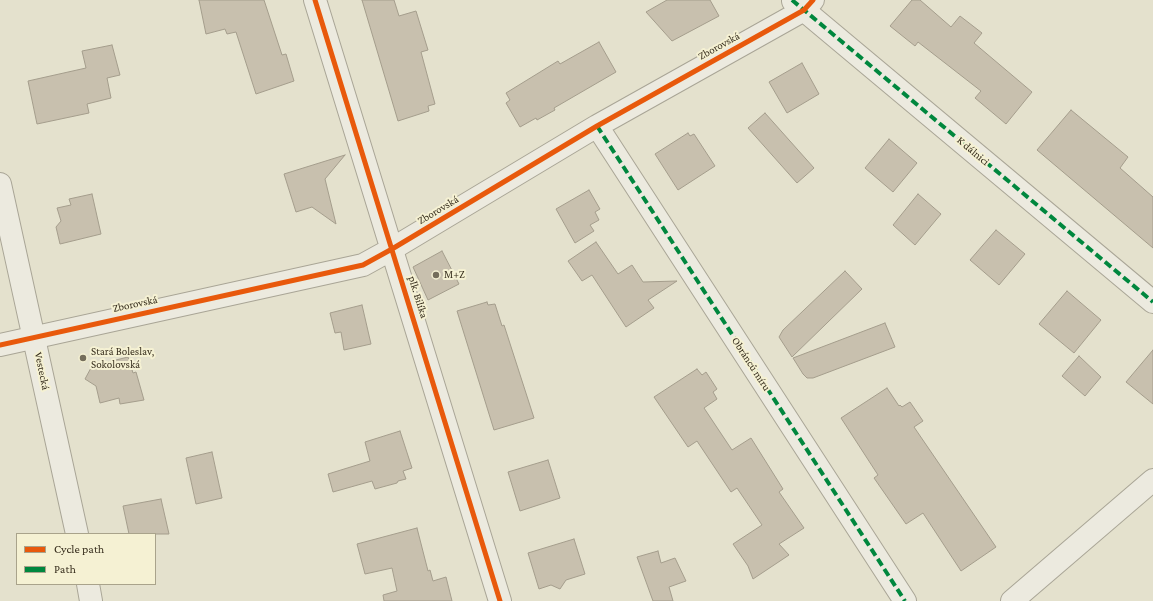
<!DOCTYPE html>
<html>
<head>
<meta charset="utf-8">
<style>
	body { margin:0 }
	#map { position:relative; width:1153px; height:601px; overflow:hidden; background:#e4e1cd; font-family:"Crimson Pro",serif }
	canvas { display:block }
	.legend { position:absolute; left:16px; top:533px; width:140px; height:52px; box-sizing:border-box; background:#f5f1d3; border:1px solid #a9a38b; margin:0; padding:5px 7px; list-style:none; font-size:12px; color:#382f1e }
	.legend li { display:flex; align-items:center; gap:8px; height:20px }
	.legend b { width:20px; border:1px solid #a9a38b }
</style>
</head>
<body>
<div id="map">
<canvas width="1153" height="601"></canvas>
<ul class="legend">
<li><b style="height:5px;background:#e8590c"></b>Cycle path</li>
<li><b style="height:5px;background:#00873e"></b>Path</li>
</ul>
</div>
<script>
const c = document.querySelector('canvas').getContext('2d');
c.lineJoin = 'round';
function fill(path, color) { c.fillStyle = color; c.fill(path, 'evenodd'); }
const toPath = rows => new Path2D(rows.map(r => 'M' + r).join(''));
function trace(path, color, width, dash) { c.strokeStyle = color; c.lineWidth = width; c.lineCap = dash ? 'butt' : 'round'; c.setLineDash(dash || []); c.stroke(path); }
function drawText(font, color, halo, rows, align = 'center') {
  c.font = font + ' "Crimson Pro",serif'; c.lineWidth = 4; c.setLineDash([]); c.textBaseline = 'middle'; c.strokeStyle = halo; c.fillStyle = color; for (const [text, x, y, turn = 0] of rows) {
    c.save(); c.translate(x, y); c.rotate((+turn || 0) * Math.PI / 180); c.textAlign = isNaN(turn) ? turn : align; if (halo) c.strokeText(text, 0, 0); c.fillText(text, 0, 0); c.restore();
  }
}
const building = toPath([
	[199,0,264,0,282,55,286,54,294,81,256,94,236,32,227,34,225,29,206,34,199,0],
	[362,0,394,0,399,16,416,11,428,50,421,52,435,104,428,106,429,111,398,121,362,0],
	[667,0,710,0,719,16,672,41,646,12,667,0],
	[912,0,920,0,951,27,960,16,982,33,974,43,1032,92,1006,124,975,98,981,91,918,42,915,46,890,26,912,0],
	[599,42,616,72,554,108,555,110,537,120,536,118,520,127,506,103,510,100,506,93,558,61,560,64,599,42],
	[112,45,120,75,107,78,111,98,87,104,89,113,37,124,28,81,86,68,82,51,112,45],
	[802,63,819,94,787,113,769,82,802,63],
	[1071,110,1128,157,1120,168,1153,197,1153,248,1037,150,1071,110],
	[765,113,814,168,797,183,748,128,765,113],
	[688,133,690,136,694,134,715,166,678,190,655,154,688,133],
	[889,139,917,163,893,192,865,168,889,139],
	[345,155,325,179,336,224,312,207,296,212,284,174,345,155],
	[589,190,600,209,595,212,599,220,590,225,594,231,575,243,556,209,589,190],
	[92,194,101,234,60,244,56,227,61,221,57,208,71,205,69,199,92,194],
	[918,194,941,214,915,245,893,225,918,194],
	[996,230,1025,254,999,285,970,260,996,230],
	[596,242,618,274,632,265,643,282,677,281,648,300,654,308,626,327,592,275,582,281,568,261,596,242],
	[442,251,459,284,428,300,413,267,442,251],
	[845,271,862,289,792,357,779,337,783,330,845,271],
	[1067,291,1101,320,1074,353,1039,324,1067,291],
	[487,302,488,305,495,304,502,326,504,325,534,418,494,430,457,311,487,302],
	[362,305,371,344,344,350,341,332,335,333,330,313,362,305],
	[885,323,895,347,813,378,807,378,803,374,793,358,885,323],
	[1153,350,1153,404,1126,382,1153,350],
	[1079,356,1101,377,1085,396,1062,376,1079,356],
	[128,357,133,373,136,372,144,400,120,404,119,398,100,403,96,386,85,379,92,366,128,357],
	[697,369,702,375,706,372,717,389,713,392,717,399,704,408,732,450,751,438,783,489,779,492,804,528,779,544,789,555,753,579,748,566,733,544,762,525,737,488,731,492,697,441,688,447,654,397,697,369],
	[887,388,899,406,900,405,902,407,910,402,923,421,914,427,996,547,961,571,923,513,906,524,874,478,878,475,841,418,887,388],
	[400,431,412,468,403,471,406,479,398,481,397,483,375,489,372,481,333,492,328,474,370,461,365,442,400,431],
	[212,452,222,498,196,504,186,458,212,452],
	[548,460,560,498,520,511,508,472,548,460],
	[161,499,169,534,129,534,123,506,161,499],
	[417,528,428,571,430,570,433,581,446,577,452,601,384,601,383,595,397,591,392,568,365,574,357,544,417,528],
	[574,539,585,574,566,580,560,589,551,585,539,589,528,553,574,539],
	[658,551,661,563,675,558,686,581,669,587,673,601,653,601,637,557,658,551]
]);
fill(building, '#c8c0ae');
trace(building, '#a49d8c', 1);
const minor = toPath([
	[315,0,500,601],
	[793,1,1153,302],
	[597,126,905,601],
	[0,184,77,534],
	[0,345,363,265,392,249,597,126,804,10,813,0],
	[88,584,91,601],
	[1012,601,1153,480]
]);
trace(minor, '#a9a596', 24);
trace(minor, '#eceadf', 22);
trace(toPath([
	[792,0,1153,302],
	[597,126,905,601]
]), '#00873e', 4, [8, 4]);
trace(toPath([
	[315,0,500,601],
	[0,345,363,265,392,249,597,126,804,10,813,0]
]), '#e8590c', 5);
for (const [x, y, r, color] of [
	[436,275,4,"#746d5b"],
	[83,358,4,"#746d5b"]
]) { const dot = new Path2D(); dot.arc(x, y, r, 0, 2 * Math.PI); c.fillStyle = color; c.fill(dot); trace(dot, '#f5f1d3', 1.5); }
drawText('11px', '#382f1e', '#f5f1d3', [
	["Zborovská",719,46,-29],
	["K dálnici",973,151,40],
	["Zborovská",438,210,-31],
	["plk. Bilíka",418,297,73],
	["Zborovská",135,304,-12],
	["Obránců míru",751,364,57],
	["Vestecká",42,371,78]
]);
drawText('11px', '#382f1e', '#f5f1d3', [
	["M+Z",444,275],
	["Stará Boleslav,",91,352],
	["Sokolovská",91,365]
], 'left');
</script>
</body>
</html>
